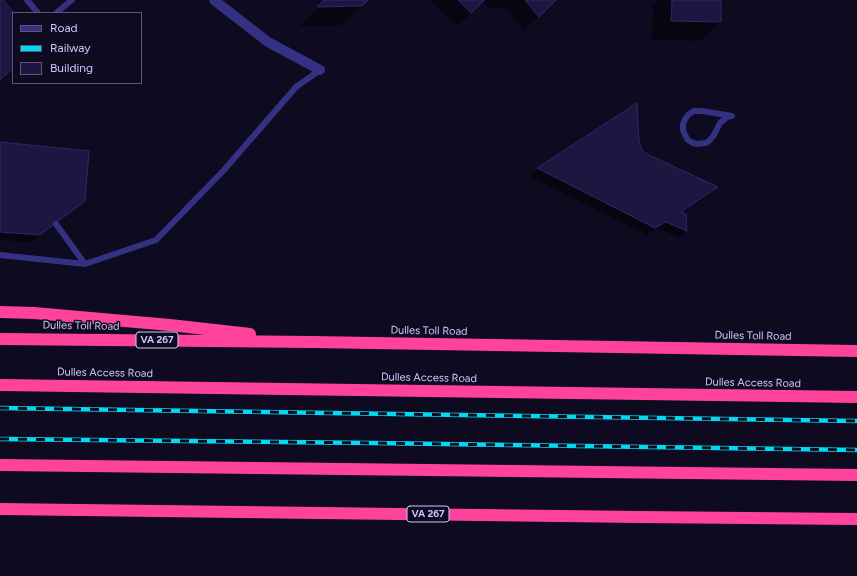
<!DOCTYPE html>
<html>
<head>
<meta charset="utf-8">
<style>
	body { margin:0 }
	#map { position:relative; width:857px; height:576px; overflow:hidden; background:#0e0a1f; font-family:Figtree,sans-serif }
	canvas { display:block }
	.legend { position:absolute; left:12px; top:12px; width:130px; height:72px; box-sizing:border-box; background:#0e0a1f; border:1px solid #5b5679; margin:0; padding:5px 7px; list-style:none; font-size:12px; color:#cfc8ff }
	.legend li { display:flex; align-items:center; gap:8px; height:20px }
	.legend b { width:20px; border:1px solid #5b5679 }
</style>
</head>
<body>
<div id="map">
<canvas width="857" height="576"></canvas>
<ul class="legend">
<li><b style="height:5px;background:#343182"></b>Road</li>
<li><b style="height:5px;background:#00daf3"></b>Railway</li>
<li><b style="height:11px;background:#1e1541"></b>Building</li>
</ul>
</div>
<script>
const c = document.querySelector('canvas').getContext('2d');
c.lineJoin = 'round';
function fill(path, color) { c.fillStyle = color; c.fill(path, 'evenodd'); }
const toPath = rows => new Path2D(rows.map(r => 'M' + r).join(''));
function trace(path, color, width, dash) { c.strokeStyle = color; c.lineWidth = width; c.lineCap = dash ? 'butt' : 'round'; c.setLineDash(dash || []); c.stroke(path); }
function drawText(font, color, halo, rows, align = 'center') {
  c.font = font + ' Figtree,sans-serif'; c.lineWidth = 3; c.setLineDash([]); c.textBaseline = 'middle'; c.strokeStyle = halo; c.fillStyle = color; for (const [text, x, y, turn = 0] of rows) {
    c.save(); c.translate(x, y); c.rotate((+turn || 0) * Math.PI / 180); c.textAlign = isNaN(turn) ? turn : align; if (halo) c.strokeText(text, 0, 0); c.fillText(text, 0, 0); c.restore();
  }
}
fill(toPath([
	[0,0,2,0,13,14,13,71,0,82],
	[325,0,366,0,342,25,299,26],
	[430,0,554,0,524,31,506,8,490,9,483,2,457,26],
	[659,0,720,0,720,21,700,41,652,40,653,6],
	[636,104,639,145,642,151,649,156,716,188,709,195,681,213,686,230,679,238,658,228,647,235,530,176,537,169],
	[0,143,84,201,77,208,32,242,0,240]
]), '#0007');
const building = toPath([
	[0,0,3,0,14,13,13,69,0,80,0,0],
	[324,0,368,0,362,6,317,7,324,0],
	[458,0,485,0,471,13,458,0],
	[525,0,556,0,539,17,525,0],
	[672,0,721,0,721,22,671,21,672,0],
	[637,103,639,141,641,148,643,151,649,155,718,187,681,212,686,214,687,231,666,222,655,228,537,168,637,103],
	[0,142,89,151,85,201,40,235,0,232,0,142]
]);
fill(building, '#1e1541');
trace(building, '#34256f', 1);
trace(toPath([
	[27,0,38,13],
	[56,13,72,0],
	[694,111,702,111,732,116,727,117,720,123,714,135,710,140,706,143,698,144,693,143,688,140,685,135,683,130,683,124,685,119,689,114,694,111],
	[56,224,85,264],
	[0,255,85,264,156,240,224,170,296,87,320,70]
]), '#343182', 6);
trace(toPath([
	[214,0,268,42,320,70]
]), '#343182', 10);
trace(toPath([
	[0,312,34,313,170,325,250,334],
	[0,339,313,342,857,351],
	[0,385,857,397],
	[0,465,857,475],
	[0,509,639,517,857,519]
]), '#ff439c', 12);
const rail = toPath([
	[0,408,857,421],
	[0,439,372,443,857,450]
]);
trace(rail, '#00daf3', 4.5);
trace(rail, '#0e0a1f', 3, [9]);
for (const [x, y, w] of [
	[157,340,42],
	[428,514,42]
]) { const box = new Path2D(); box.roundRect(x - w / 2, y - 8, w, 16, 3); c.fillStyle = '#0e0a1f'; c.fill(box); trace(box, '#cfc8ff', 1); }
drawText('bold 10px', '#cfc8ff', null, [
	["VA 267",157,340],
	["VA 267",428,514]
]);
drawText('11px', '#cfc8ff', '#0e0a1f', [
	["Dulles Toll Road",81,326,1],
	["Dulles Toll Road",429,331,1],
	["Dulles Toll Road",753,336,1],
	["Dulles Access Road",105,373,1],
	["Dulles Access Road",429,378,1],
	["Dulles Access Road",753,383,1]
]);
</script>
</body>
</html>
